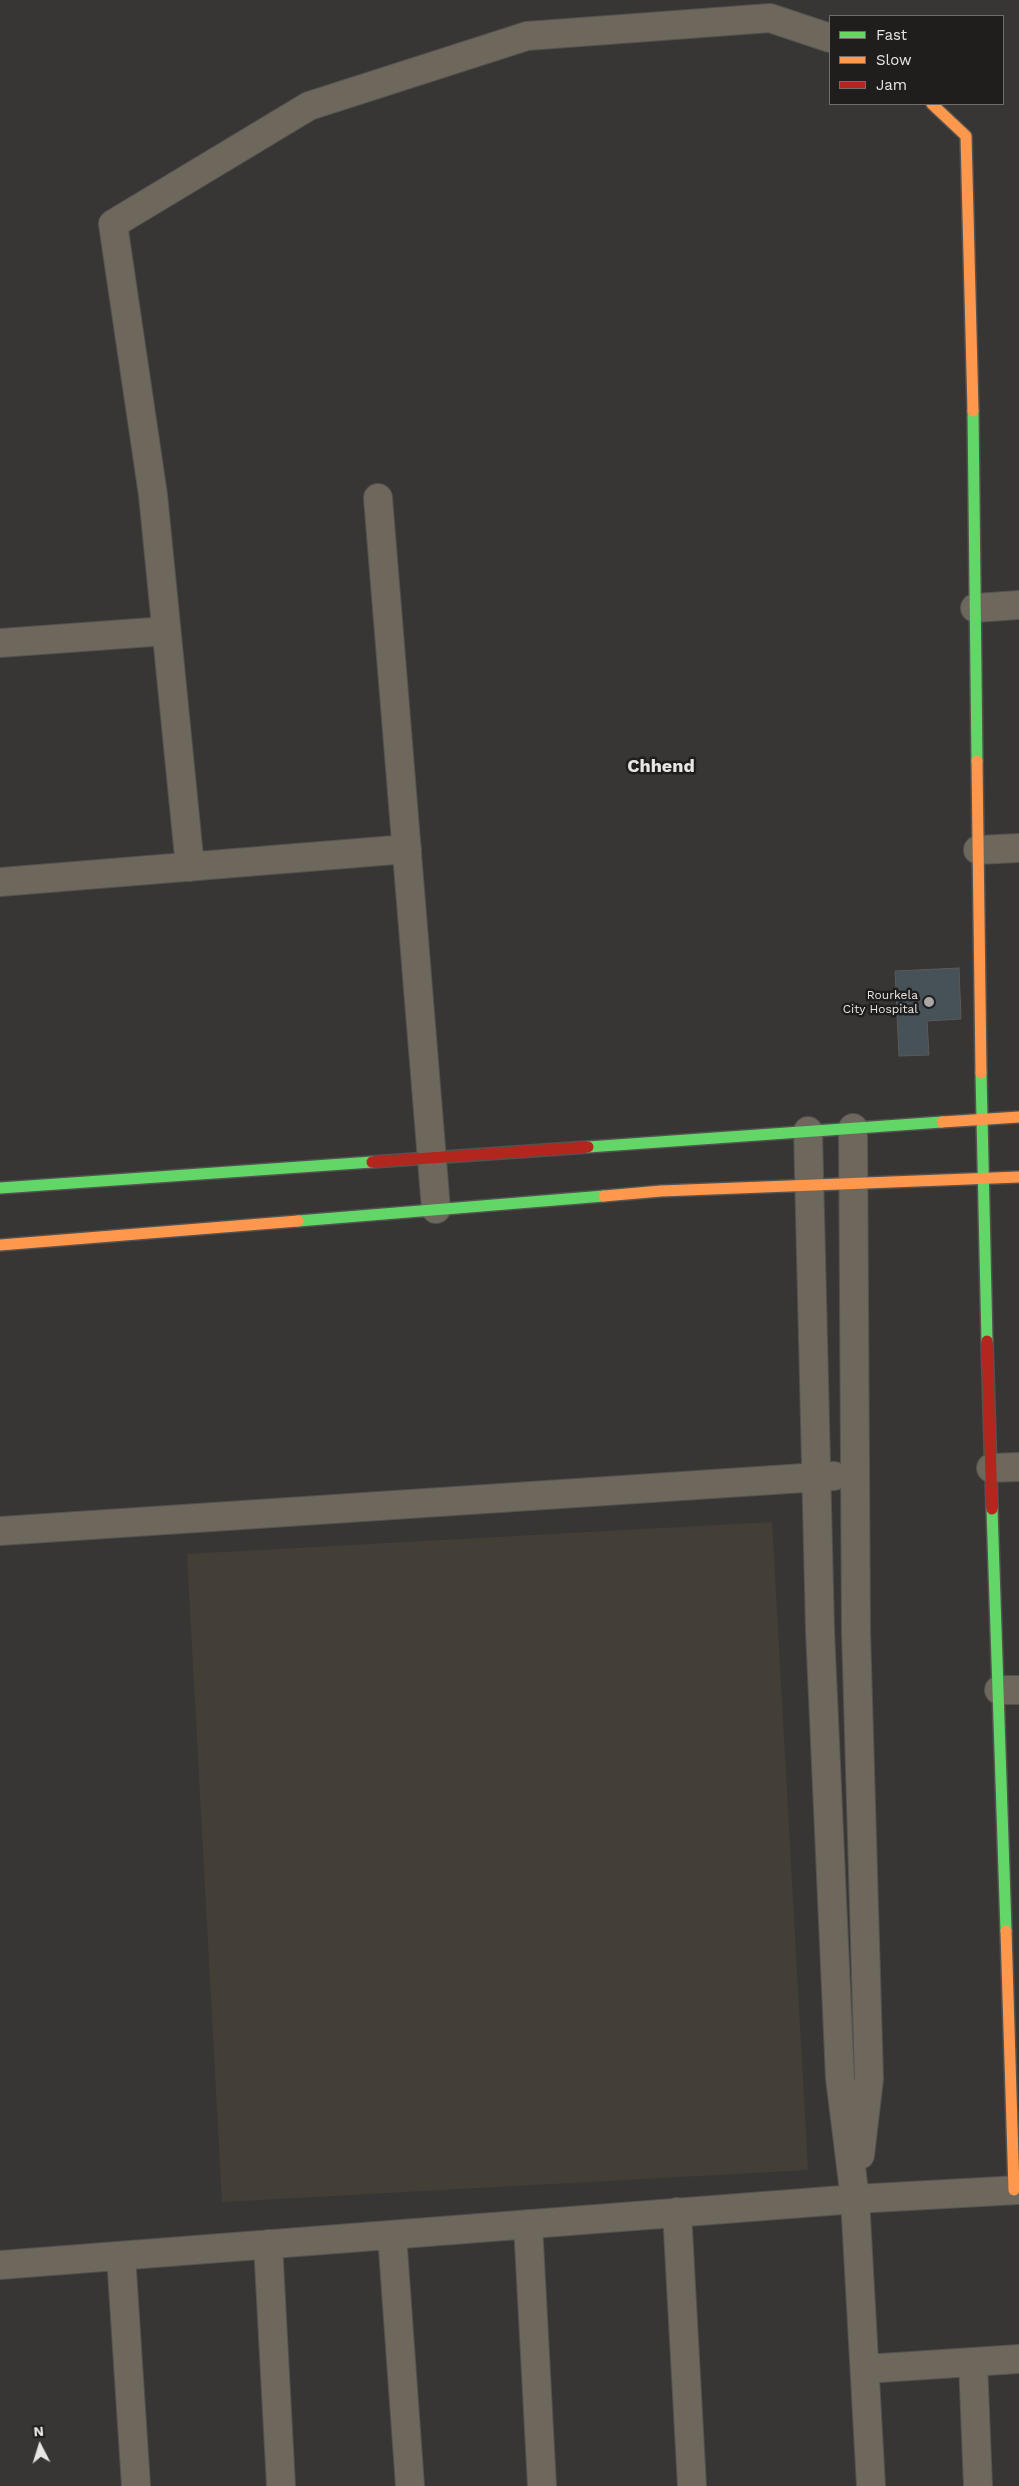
<!DOCTYPE html>
<html>
<head>
<meta charset="utf-8">
<style>
	body { margin:0 }
	#map { position:relative; width:1019px; height:2486px; overflow:hidden; background:#383634; font-family:"Work Sans",sans-serif }
	canvas { display:block }
	.legend { position:absolute; left:829px; top:15px; width:175px; height:90px; box-sizing:border-box; background:#1f1e1d; border:1px solid #6f6e6d; margin:0; padding:6px 9px; list-style:none; font-size:15px; color:#e8e6e4 }
	.legend li { display:flex; align-items:center; gap:10px; height:25px }
	.legend b { width:25px; border:1px solid #6f6e6d }
	.north { position:absolute; left:15px; top:2421px; width:50px; height:50px; -webkit-text-stroke:4px #1f1e1d; paint-order:stroke; rotate:355deg; font-size:14px; font-weight:700; line-height:20px; text-align:center; color:#e8e6e4 }
	.north::after { content:''; display:block; margin:auto; width:18px; height:22px; background:#e8e6e4; clip-path:polygon(50% 0,100% 100%,50% 72%,0 100%) }
</style>
</head>
<body>
<div id="map">
<canvas width="1019" height="2486"></canvas>
<ul class="legend">
<li><b style="height:6px;background:#63d668"></b>Fast</li>
<li><b style="height:6px;background:#ff974d"></b>Slow</li>
<li><b style="height:6px;background:#b3261e"></b>Jam</li>
</ul>
<div class="north">N</div>
</div>
<script>
const c = document.querySelector('canvas').getContext('2d');
c.lineJoin = 'round';
function fill(path, color) { c.fillStyle = color; c.fill(path, 'evenodd'); }
const toPath = rows => new Path2D(rows.map(r => 'M' + r).join(''));
function trace(path, color, width, dash) { c.strokeStyle = color; c.lineWidth = width; c.lineCap = dash ? 'butt' : 'round'; c.setLineDash(dash || []); c.stroke(path); }
function drawText(font, color, halo, rows, align = 'center') {
  c.font = font + ' "Work Sans",sans-serif'; c.lineWidth = 5; c.setLineDash([]); c.textBaseline = 'middle'; c.strokeStyle = halo; c.fillStyle = color; for (const [text, x, y, turn = 0] of rows) {
    c.save(); c.translate(x, y); c.rotate((+turn || 0) * Math.PI / 180); c.textAlign = isNaN(turn) ? turn : align; if (halo) c.strokeText(text, 0, 0); c.fillText(text, 0, 0); c.restore();
  }
}
fill(toPath([
	[772,1522,808,2170,222,2202,187,1554]
]), '#433f37');
const building = toPath([
	[959,968,961,1019,927,1021,929,1055,899,1056,895,971,959,968]
]);
fill(building, '#465158');
trace(building, '#5a5a5a', 1);
const street = toPath([
	[378,498,436,1209],
	[975,608,1019,605],
	[0,643,166,631],
	[978,850,1019,848],
	[190,867,153,495,113,224,309,106,527,36,770,18,830,38],
	[0,882,407,849],
	[853,1128,856,1631,869,2079,860,2155],
	[808,1131,820,1630,840,2078,855,2199,871,2486],
	[991,1468,1019,1467],
	[0,1531,834,1476],
	[999,1690,1019,1690],
	[677,2212,692,2486],
	[528,2224,542,2486],
	[392,2235,410,2486],
	[268,2244,281,2486],
	[121,2256,136,2486],
	[0,2265,855,2199,1019,2190],
	[973,2362,978,2486],
	[865,2369,1019,2359]
]);
const fast = toPath([
	[973,411,977,761],
	[981,1073,987,1341],
	[588,1147,942,1122],
	[0,1188,372,1162],
	[298,1221,604,1196],
	[992,1509,1006,1931]
]);
const slow = toPath([
	[932,104,966,136,973,411],
	[977,761,981,1073],
	[942,1122,1019,1117],
	[604,1196,661,1191,1019,1177],
	[0,1245,298,1221],
	[1006,1931,1014,2190]
]);
const jam = toPath([
	[372,1162,588,1147],
	[987,1341,992,1509]
]);
trace(street, '#535251', 30);
trace(fast, '#535251', 14);
trace(slow, '#535251', 14);
trace(jam, '#535251', 14);
trace(street, '#6d675c', 28);
trace(fast, '#63d668', 11);
trace(slow, '#ff974d', 11);
trace(jam, '#b3261e', 11);
for (const [x, y, r, color] of [
	[929,1002,6,"#aaa8a6"]
]) { const dot = new Path2D(); dot.arc(x, y, r, 0, 2 * Math.PI); c.fillStyle = color; c.fill(dot); trace(dot, '#1f1e1d', 2); }
drawText('12px', '#e8e6e4', '#1f1e1d', [
	["Rourkela",918,995],
	["City Hospital",918,1009]
], 'right');
drawText('bold 18px', '#e8e6e4', '#1f1e1d', [
	["Chhend",661,767]
]);
</script>
</body>
</html>
